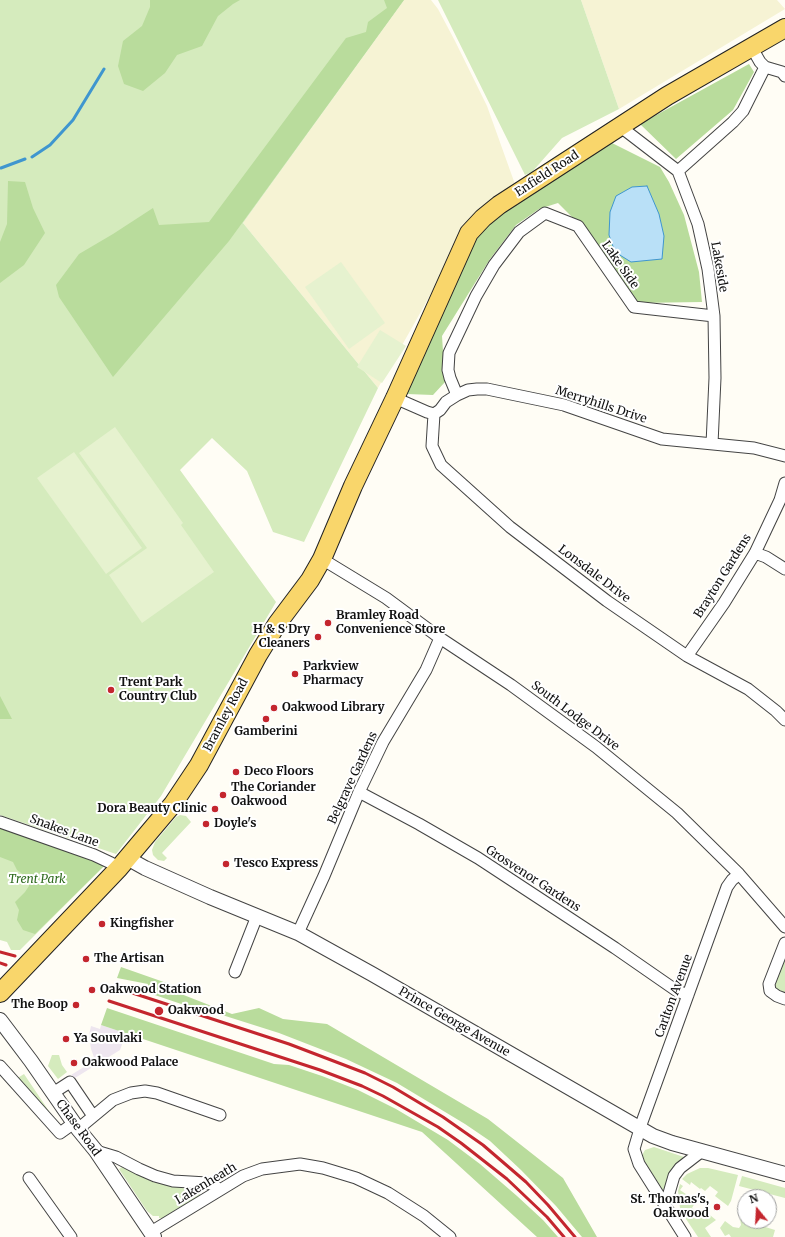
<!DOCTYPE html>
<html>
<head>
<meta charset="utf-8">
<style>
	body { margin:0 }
	#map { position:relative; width:785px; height:1237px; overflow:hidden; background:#fffdf5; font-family:Merriweather,serif }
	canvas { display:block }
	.north { position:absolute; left:737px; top:1189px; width:40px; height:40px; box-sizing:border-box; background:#fff; border:1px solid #a0a0a0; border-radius:50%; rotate:342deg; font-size:11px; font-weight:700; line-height:16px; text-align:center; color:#111 }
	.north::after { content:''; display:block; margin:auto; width:14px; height:18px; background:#c4262e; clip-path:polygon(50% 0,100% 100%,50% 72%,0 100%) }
</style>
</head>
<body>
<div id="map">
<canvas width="785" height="1237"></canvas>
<div class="north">N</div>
</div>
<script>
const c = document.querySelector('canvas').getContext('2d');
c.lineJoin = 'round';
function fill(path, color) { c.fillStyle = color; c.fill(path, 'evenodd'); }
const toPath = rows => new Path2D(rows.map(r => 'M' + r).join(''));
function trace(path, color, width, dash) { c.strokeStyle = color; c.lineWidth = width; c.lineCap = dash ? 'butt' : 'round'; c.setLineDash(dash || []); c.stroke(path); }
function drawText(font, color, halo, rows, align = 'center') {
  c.font = font + ' Merriweather,serif'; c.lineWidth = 4; c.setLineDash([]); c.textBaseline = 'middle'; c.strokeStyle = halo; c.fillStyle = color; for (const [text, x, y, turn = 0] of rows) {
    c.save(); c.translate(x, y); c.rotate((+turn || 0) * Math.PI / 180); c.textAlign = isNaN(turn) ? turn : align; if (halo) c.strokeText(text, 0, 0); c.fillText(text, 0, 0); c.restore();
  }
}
fill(toPath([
	[101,1025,126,1033,120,1050,75,1078,71,1075,95,1060,91,1049,89,1035,91,1026,100,1029]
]), '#eee6ef');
fill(toPath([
	[404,0,431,0,438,9,455,41,487,106,516,187,469,226,378,388,243,223],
	[581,0,777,0,785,9,619,109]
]), '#f6f3d4');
fill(toPath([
	[0,0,404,0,243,223,378,388,304,542,273,532,247,471,212,438,180,470,276,602,161,796,116,854,0,815],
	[438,0,581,0,619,109,562,138,532,172,525,175],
	[180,815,186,816,191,822,162,853,167,858,164,861,158,860,153,855,152,850,155,842,176,817],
	[0,827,105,865,20,950,11,950,7,942,0,940],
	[785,953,785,995,779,993,775,987,774,981],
	[52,1055,59,1055,62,1065,67,1072,58,1079,48,1066],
	[24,1074,57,1123,16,1079],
	[654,1147,684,1157,669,1174,665,1188,662,1190,641,1157,645,1150],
	[122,1167,138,1175,157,1182,175,1186,198,1189,200,1195,198,1197,164,1218,159,1218,159,1216,153,1216,147,1211,119,1169],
	[700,1168,708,1168,738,1175,731,1201,728,1206,715,1196,718,1192,710,1186,705,1191,701,1188,700,1189,691,1182,690,1185,682,1179,687,1174],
	[742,1176,785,1188,785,1198,739,1186],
	[680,1184,683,1186,680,1190,696,1201,692,1208,702,1215,705,1211,716,1220,705,1228,711,1237,698,1237,682,1213,680,1208,678,1191],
	[745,1213,745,1221,760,1221,759,1225,775,1230,773,1237,731,1237,729,1234,725,1236,720,1228,725,1221,733,1227,739,1228,741,1225,740,1219]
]), '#d5ebbd');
fill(toPath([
	[150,0,240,0,233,4,218,16,202,46,177,55,165,73,143,91,124,84,118,66,123,41,142,26,150,7],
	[384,0,404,0,229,241,113,377,59,297,56,285,79,254,113,234,153,208,159,225,209,222,346,38,366,32,368,22,387,8],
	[749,64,754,72,733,110,676,159,640,124],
	[610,142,660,167,669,182,684,215,699,272,702,302,635,303,580,225,558,203,539,209,516,225,490,259,442,336,445,382,433,395,407,394,483,222],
	[8,181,25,182,33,208,45,233,24,265,0,283,0,242,7,224],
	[0,696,12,719,0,719],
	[0,827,105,865,35,934,23,930,17,920,19,910,15,902,25,892,29,886,29,879,17,870,13,862,0,857],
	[121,967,178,987,176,992,232,1014,259,1008,283,1019,327,1024,488,1119,563,1178,597,1237,582,1237,556,1206,521,1170,490,1141,465,1124,397,1083,346,1059,279,1033,197,1007,190,1007,146,992,148,984,117,978],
	[107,1008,274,1064,289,1065,322,1076,358,1090,396,1109,448,1140,480,1164,517,1196,543,1220,558,1237,537,1237,422,1132,101,1025]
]), '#b9dc9c');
fill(toPath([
	[341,262,385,323,349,349,305,287],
	[380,330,406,346,382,383,357,367],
	[115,427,183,523,181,525,214,572,142,623,109,575,147,548,79,453],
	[74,452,142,548,106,574,37,478]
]), '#e6f2cf');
const water = toPath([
	[647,186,659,214,664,236,662,259,631,262,615,252,609,235,610,212,616,196,632,187,647,186]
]);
fill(water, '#b9e0f7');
trace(water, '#3f96cf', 1);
trace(toPath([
	[32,157,50,145,73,120,104,69],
	[1,168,25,159]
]), '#3f96cf', 3);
const minor = toPath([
	[752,48,760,62,765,67,782,72,785,76],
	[622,126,626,131,678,171,698,224,708,269,714,316,715,378,712,444],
	[678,171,733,122,743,111,765,67],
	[457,395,450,378,448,370,449,353,476,296,494,265,519,232,545,213,578,226,634,307,714,316],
	[395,398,427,412,434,414,440,410,446,402,457,395,468,390,477,389,487,389,564,405,662,439,754,448,785,456],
	[434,414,432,446,441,465,510,527,607,601,687,656,748,689,776,711,785,720],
	[755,553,766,557,785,569],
	[322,559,386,598,440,638,511,685,596,747,677,813,739,874,785,927],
	[687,656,724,603,755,553,780,500,785,483],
	[359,792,419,824,478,858,615,948,677,991,688,995],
	[0,822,94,855,111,863,119,868],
	[298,933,324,876,359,792,383,742,426,670,440,638],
	[785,943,769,984,770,991,777,996,785,999],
	[235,972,257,916],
	[0,1066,60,1133,74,1123],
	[53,1093,70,1082,93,1116],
	[78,1129,113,1100,131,1093,145,1091,157,1093,220,1115],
	[96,1151,116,1157,139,1169,155,1176,173,1181,207,1183,214,1185,219,1190],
	[29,1178,71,1237],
	[665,1207,674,1176,680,1168,702,1151],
	[151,1232,243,1176,262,1169,300,1164,323,1168,356,1178,388,1193,424,1216,450,1237],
	[685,1237,639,1164,634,1149,642,1122,727,887,732,880,739,874]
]);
const tertiary = toPath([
	[127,858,145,868,210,897,298,933,372,974,653,1136,672,1143,785,1174],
	[0,1020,31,1061,78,1129,96,1151,154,1237]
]);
const primary = toPath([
	[0,993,119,868,173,804,199,765,258,655,277,624,310,580,322,559,353,486,395,398,469,233,483,218,499,205,667,96,785,28]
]);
trace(minor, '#444', 13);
trace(tertiary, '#444', 16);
trace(primary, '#222', 20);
trace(minor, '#fff', 11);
trace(tertiary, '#fff', 14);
trace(primary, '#f9d66b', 18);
trace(toPath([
	[0,952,15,956],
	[0,963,6,965],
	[114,987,289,1044,365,1073,393,1087,443,1117,483,1145,526,1182,548,1205,575,1237],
	[109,1001,320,1070,362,1086,383,1096,438,1127,461,1143,507,1179,547,1217,564,1237]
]), '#c4262e', 3);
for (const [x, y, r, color] of [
	[328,623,4,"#c4262e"],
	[318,637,4,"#c4262e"],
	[295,674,4,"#c4262e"],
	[111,690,4,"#c4262e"],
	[274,708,4,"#c4262e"],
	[266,719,4,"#c4262e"],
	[236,772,4,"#c4262e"],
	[223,795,4,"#c4262e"],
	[215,809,4,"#c4262e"],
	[206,824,4,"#c4262e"],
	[226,864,4,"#c4262e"],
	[102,924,4,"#c4262e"],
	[86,959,4,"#c4262e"],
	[92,990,4,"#c4262e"],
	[76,1005,4,"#c4262e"],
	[159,1011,5,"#c4262e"],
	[66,1039,4,"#c4262e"],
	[74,1063,4,"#c4262e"],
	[717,1207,4,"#c4262e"]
]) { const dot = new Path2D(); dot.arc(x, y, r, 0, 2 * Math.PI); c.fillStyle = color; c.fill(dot); trace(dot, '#fff', 1.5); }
drawText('12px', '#111', '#fff', [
	["Enfield Road",547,174,-33],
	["Lake Side",620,265,55],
	["Lakeside",719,267,80],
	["Merryhills Drive",601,405,18],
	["Lonsdale Drive",594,574,37],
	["Brayton Gardens",723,576,-58],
	["Bramley Road",226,715,-62],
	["South Lodge Drive",575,716,37],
	["Belgrave Gardens",353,778,-65],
	["Snakes Lane",64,831,20],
	["Grosvenor Gardens",533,879,33],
	["Carlton Avenue",674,996,-70],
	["Prince George Avenue",454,1022,30],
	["Chase Road",78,1128,54],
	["Lakenheath",206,1184,-31]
]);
drawText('bold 12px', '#111', '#fff', [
	["Bramley Road",336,616],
	["Convenience Store",336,630],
	["H & S Dry",310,630,"right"],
	["Cleaners",310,644,"right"],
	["Parkview",303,667],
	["Pharmacy",303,681],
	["Trent Park",119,683],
	["Country Club",119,697],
	["Oakwood Library",282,708],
	["Gamberini",266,732,"center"],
	["Deco Floors",244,772],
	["The Coriander",231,788],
	["Oakwood",231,802],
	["Dora Beauty Clinic",207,809,"right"],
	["Doyle's",214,824],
	["Tesco Express",234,864],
	["Kingfisher",110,924],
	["The Artisan",94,959],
	["Oakwood Station",100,990],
	["The Boop",68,1005,"right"],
	["Oakwood",168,1011],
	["Ya Souvlaki",74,1039],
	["Oakwood Palace",82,1063],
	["St. Thomas's,",709,1200,"right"],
	["Oakwood",709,1214,"right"]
], 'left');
drawText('italic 12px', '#2f6b1f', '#fff', [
	["Trent Park",37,880]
]);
</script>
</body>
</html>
